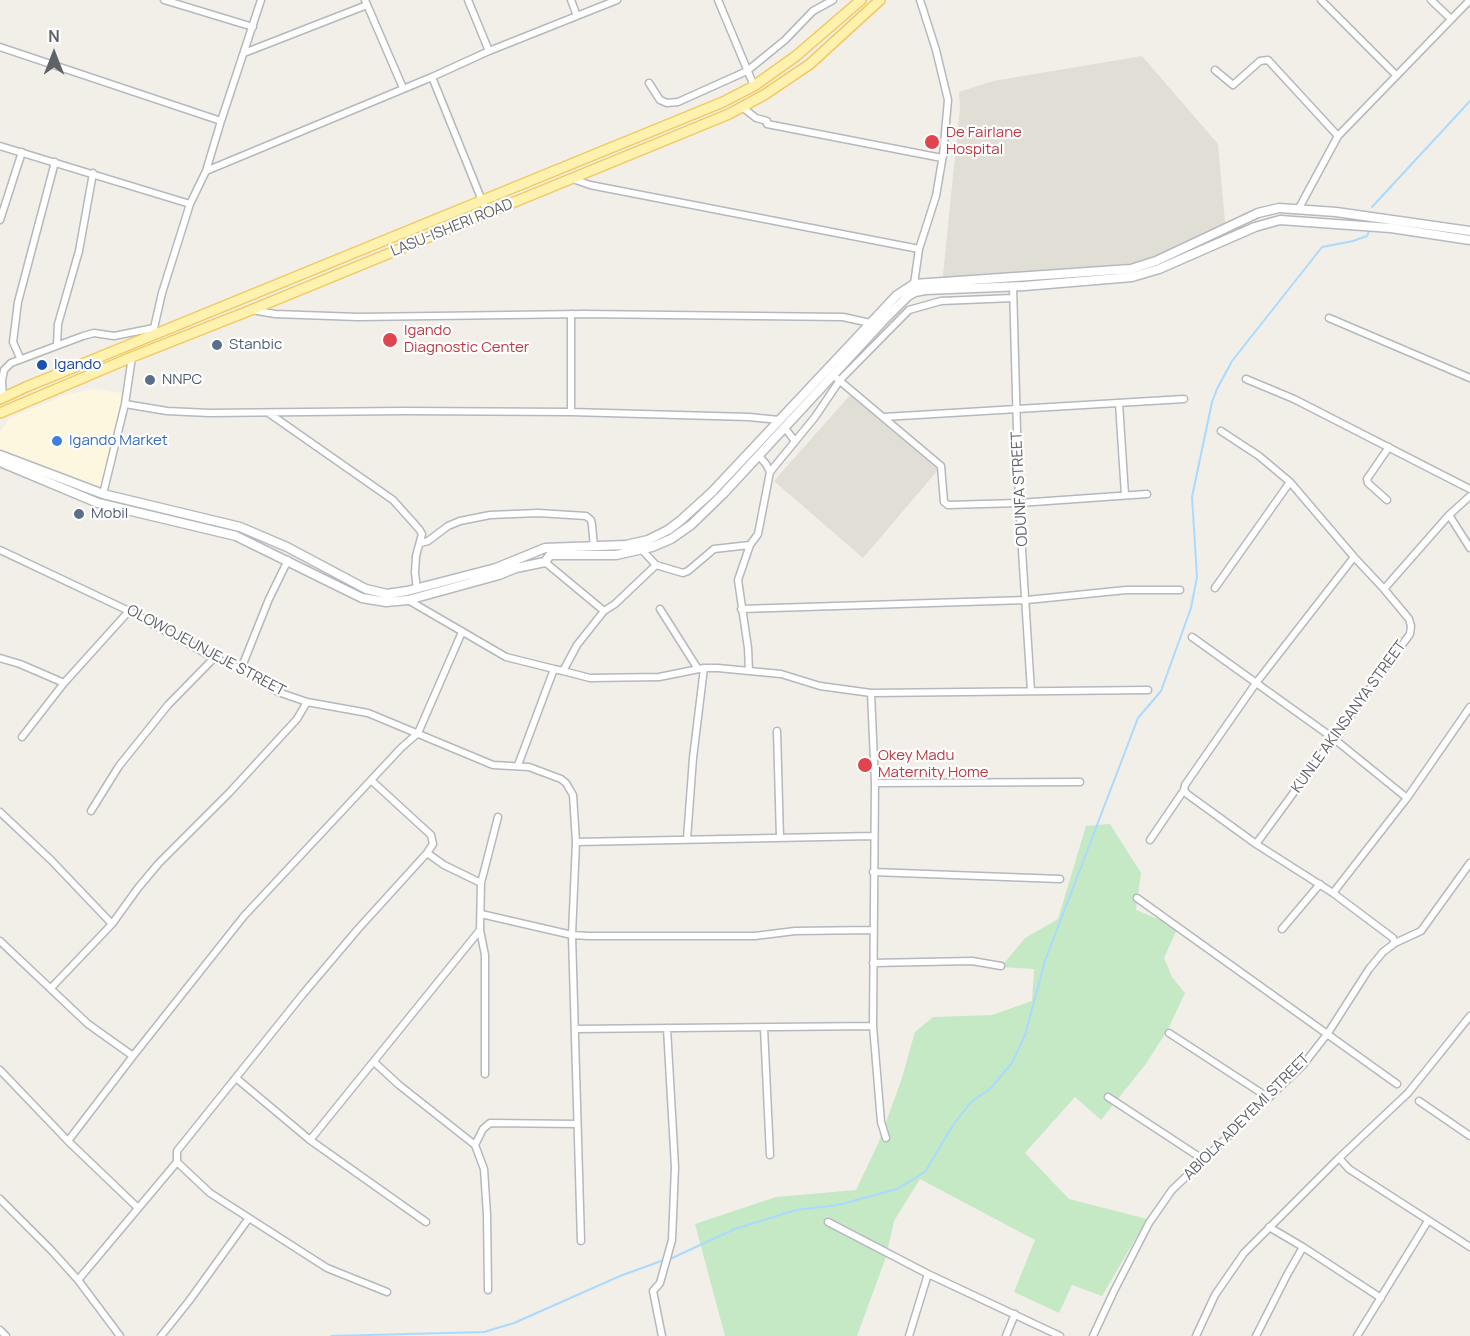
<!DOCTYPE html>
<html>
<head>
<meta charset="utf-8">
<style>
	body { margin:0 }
	#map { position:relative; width:1470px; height:1336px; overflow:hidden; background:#f1efe8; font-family:Manrope,sans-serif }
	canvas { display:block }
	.north { position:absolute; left:24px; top:24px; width:60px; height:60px; -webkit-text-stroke:4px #fff; paint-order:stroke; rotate:0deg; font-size:16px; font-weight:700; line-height:24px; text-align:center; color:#5f6368 }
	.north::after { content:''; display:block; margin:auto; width:21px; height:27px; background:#5f6368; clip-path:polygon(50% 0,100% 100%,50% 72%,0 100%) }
</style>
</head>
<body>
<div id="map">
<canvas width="1470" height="1336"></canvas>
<div class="north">N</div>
</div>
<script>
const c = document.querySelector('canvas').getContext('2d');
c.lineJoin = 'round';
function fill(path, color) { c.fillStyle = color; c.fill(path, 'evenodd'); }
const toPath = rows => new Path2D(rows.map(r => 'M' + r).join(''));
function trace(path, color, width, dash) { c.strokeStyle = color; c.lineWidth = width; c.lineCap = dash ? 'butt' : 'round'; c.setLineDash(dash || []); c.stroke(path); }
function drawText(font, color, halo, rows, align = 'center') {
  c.font = font + ' Manrope,sans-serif'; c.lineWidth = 4.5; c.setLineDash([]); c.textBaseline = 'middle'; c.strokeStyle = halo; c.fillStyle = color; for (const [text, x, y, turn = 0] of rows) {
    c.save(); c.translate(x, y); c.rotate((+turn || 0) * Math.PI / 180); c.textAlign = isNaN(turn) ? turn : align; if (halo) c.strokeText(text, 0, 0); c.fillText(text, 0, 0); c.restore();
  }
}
fill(toPath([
	[95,389,126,394,101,492,52,473,0,449,0,432,10,418,68,394]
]), '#fef7e0');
fill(toPath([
	[1142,56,1218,144,1226,233,1161,266,1123,273,1040,280,942,284,960,108,959,92,993,81],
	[850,395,938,470,863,558,774,481]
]), '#e1ded6');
fill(toPath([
	[1110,824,1141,873,1136,910,1178,927,1164,958,1172,977,1185,993,1167,1031,1145,1065,1101,1120,1075,1097,1025,1153,1069,1199,1147,1219,1102,1296,1072,1285,1059,1313,1014,1292,1035,1240,920,1179,894,1221,886,1257,857,1336,725,1336,695,1224,776,1197,856,1190,878,1144,901,1081,915,1032,933,1017,992,1015,1032,1001,1034,969,1001,967,1025,938,1058,919,1086,826]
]), '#c5e8c5');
trace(toPath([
	[1372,207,1470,101],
	[670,1259,735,1229,796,1210,838,1205,897,1189,925,1172,953,1125,971,1102,991,1088,1012,1063,1025,1035,1045,961,1138,718,1161,691,1191,608,1197,577,1192,497,1212,402,1217,389,1232,361,1322,247,1353,241,1367,236,1369,231],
	[331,1336,484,1332,514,1323,620,1276,664,1260]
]), '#aadaff', 2);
const minor = toPath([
	[164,0,253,27],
	[365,0,403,88],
	[468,0,489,51],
	[571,0,577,16],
	[718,0,754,86],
	[1321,0,1396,75],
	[1431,0,1451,19],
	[0,47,221,121],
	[244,53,367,5],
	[1215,70,1233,85,1260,61,1268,60,1338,136],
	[432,77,487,213],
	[649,83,660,100,667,103,678,102,747,71,785,40,813,11,833,0],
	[742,107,756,118,767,121,767,124,942,158,943,156],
	[0,146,190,204],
	[206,171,432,77,489,51,617,0],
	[573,179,590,185,919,249],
	[1299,208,1338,136,1470,0],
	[0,220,22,152],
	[914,284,919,249,936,196,943,155,948,100,936,50,920,0],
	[1013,286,1019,503,1031,691],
	[252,310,275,314,358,317,583,314,843,317,870,323],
	[571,314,571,412],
	[1329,318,1470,378],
	[154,335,154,328,162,293,190,204,206,171,221,121,261,0],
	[57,344,58,324,79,251,93,173],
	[20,358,13,342,18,302,55,162],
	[834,376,941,466,944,502,948,505,1019,503,1147,494],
	[1246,379,1294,399,1470,489],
	[3,398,2,381,4,370,11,363,83,336,94,333,114,336,154,328],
	[1119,403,1125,495],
	[125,404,167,411,209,413,403,411,571,412,749,417,779,420],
	[270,414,393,500,419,529,422,534,416,556,415,573,417,589],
	[884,417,1184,399],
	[784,427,795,441],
	[1221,431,1259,456,1290,482,1354,557,1384,589,1409,619,1411,626,1410,634,1256,844],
	[759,456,766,464,770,472,758,534,750,545,738,580,748,648,749,671,781,674,820,686,871,693,1148,690],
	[770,472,815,417,840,380,909,310,941,301,1013,298],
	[103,494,125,404,132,357],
	[1387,500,1368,483,1367,479,1389,447],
	[1449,515,1470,548],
	[421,543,428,541,448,526,460,521,490,515,538,513,586,516,591,520,592,525,594,547],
	[0,550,129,611,214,658,241,669,278,692,307,702,368,713,493,765,529,767,561,779,566,783,573,795,576,842,572,935,581,1241],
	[642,550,656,565,683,573,688,571,714,549,750,545],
	[545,562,604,611],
	[1215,588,1290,482],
	[1384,589,1449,515,1470,496],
	[408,600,506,657,554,669],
	[660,609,698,669],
	[741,609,1027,600,1126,590,1180,590],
	[1192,637,1333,738,1407,798],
	[0,658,20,664,64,683],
	[241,669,269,599,288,560],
	[563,671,590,678,659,677,704,668,718,668,749,671],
	[871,693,875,783,873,1026,881,1122,886,1138],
	[777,731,780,838],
	[22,737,64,683,129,611],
	[518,765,554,669,563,671,577,645,604,611,615,604,656,565],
	[875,783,1080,782],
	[1184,790,1187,794,1256,844,1333,893,1393,938,1395,943],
	[91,811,119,766,168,705,214,658],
	[0,812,51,860,112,924],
	[687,839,693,758,704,668],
	[1150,840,1184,790,1185,785,1256,683,1354,557],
	[576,842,873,836],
	[427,853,444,865,481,883],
	[873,872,1060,879],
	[1333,893,1407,798,1470,707],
	[1137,898,1397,1084],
	[481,914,572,935,589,936,755,936,795,931,873,930],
	[1282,929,1320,884],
	[0,941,88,1024,133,1056],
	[873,963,972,961,1001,966],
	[51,988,112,924,138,888,159,863,229,793,297,719,307,702],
	[764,1028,770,1155],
	[575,1029,873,1026],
	[1169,1033,1269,1098],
	[374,1062,399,1085,475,1145,484,1169,487,1215,488,1290],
	[0,1070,68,1141,138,1208],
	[485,1074,485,955,480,930,481,883,498,817],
	[236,1078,310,1140,426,1222],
	[1108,1097,1204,1160],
	[1419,1101,1470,1136],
	[310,1140,480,930],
	[68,1141,133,1056,244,916,401,748,418,733,462,632],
	[475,1145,483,1129,490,1123,576,1124],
	[1339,1158,1349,1169,1470,1247],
	[177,1162,210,1193,327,1268,387,1292],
	[0,1199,52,1251,78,1280,120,1336],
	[828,1222,928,1274,1060,1336],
	[1269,1227,1303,1247,1381,1298],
	[78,1280,177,1162,177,1151,303,994,358,929,427,853,433,844,431,835,372,781],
	[0,1330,6,1336],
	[161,1336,189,1301,249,1218],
	[662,1336,653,1291,660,1283,672,1240,675,1167,667,1028],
	[909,1336,928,1274],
	[1006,1336,1015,1314],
	[1093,1336,1114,1291,1149,1223,1172,1190,1303,1065,1328,1033,1369,969,1383,952,1395,943,1421,931,1470,863],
	[1196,1336,1215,1295,1244,1253,1339,1158,1408,1093,1470,1016],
	[1256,1336,1287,1275,1303,1247],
	[1357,1336,1428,1221]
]);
const secondary = toPath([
	[0,455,103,494,240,527,287,547,366,589,387,594,407,591,496,568,545,548,626,545,648,540,668,530,680,521,712,492,897,295,914,284,1131,269,1156,261,1258,213,1279,208,1336,212,1470,231],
	[0,462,98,503,236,536,362,598,386,602,408,600,499,575,516,568,545,562,550,555,616,555,652,547,671,539,691,525,723,494,884,320,908,296,915,292,925,290,1024,286,1132,277,1159,269,1255,227,1280,220,1391,228,1470,240]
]);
const primary = toPath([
	[0,399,26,387,723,102,754,86,796,56,861,0],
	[0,413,132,357,251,310,729,114,764,95,810,64,880,0]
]);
trace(minor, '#b5b8bc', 9);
trace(secondary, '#b6babf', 11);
trace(primary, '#f2c960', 12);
trace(minor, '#fff', 6);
trace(secondary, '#fff', 8);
trace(primary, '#fff2af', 9);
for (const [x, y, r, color] of [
	[932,142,8,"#e0444e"],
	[390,340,8,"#e0444e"],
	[217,345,6,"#5c6f8a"],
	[42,365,6,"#1a4fb4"],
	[150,380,6,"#5c6f8a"],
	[57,441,6,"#3f7fe0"],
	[79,514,6,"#5c6f8a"],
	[865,765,8,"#e0444e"]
]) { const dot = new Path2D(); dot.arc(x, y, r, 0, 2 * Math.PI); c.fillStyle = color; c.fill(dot); trace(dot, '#fff', 2); }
drawText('15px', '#be3a42', '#fff', [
	["De Fairlane",946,133],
	["Hospital",946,150],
	["Igando",404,331],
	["Diagnostic Center",404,348],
	["Okey Madu",878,756],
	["Maternity Home",878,773]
], 'left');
drawText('15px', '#5f6368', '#fff', [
	["LASU-ISHERI ROAD",452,228,-22],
	["ODUNFA STREET",1020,489,-93],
	["OLOWOJEUNJEJE STREET",206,651,28],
	["KUNLE AKINSANYA STREET",1349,717,-54],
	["ABIOLA ADEYEMI STREET",1247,1117,-45]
]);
drawText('15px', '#4e5e75', '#fff', [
	["Stanbic",229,345],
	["NNPC",162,380],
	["Mobil",91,514]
], 'left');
drawText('15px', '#164399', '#fff', [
	["Igando",54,365]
], 'left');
drawText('15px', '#366cbe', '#fff', [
	["Igando Market",69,441]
], 'left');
</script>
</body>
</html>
